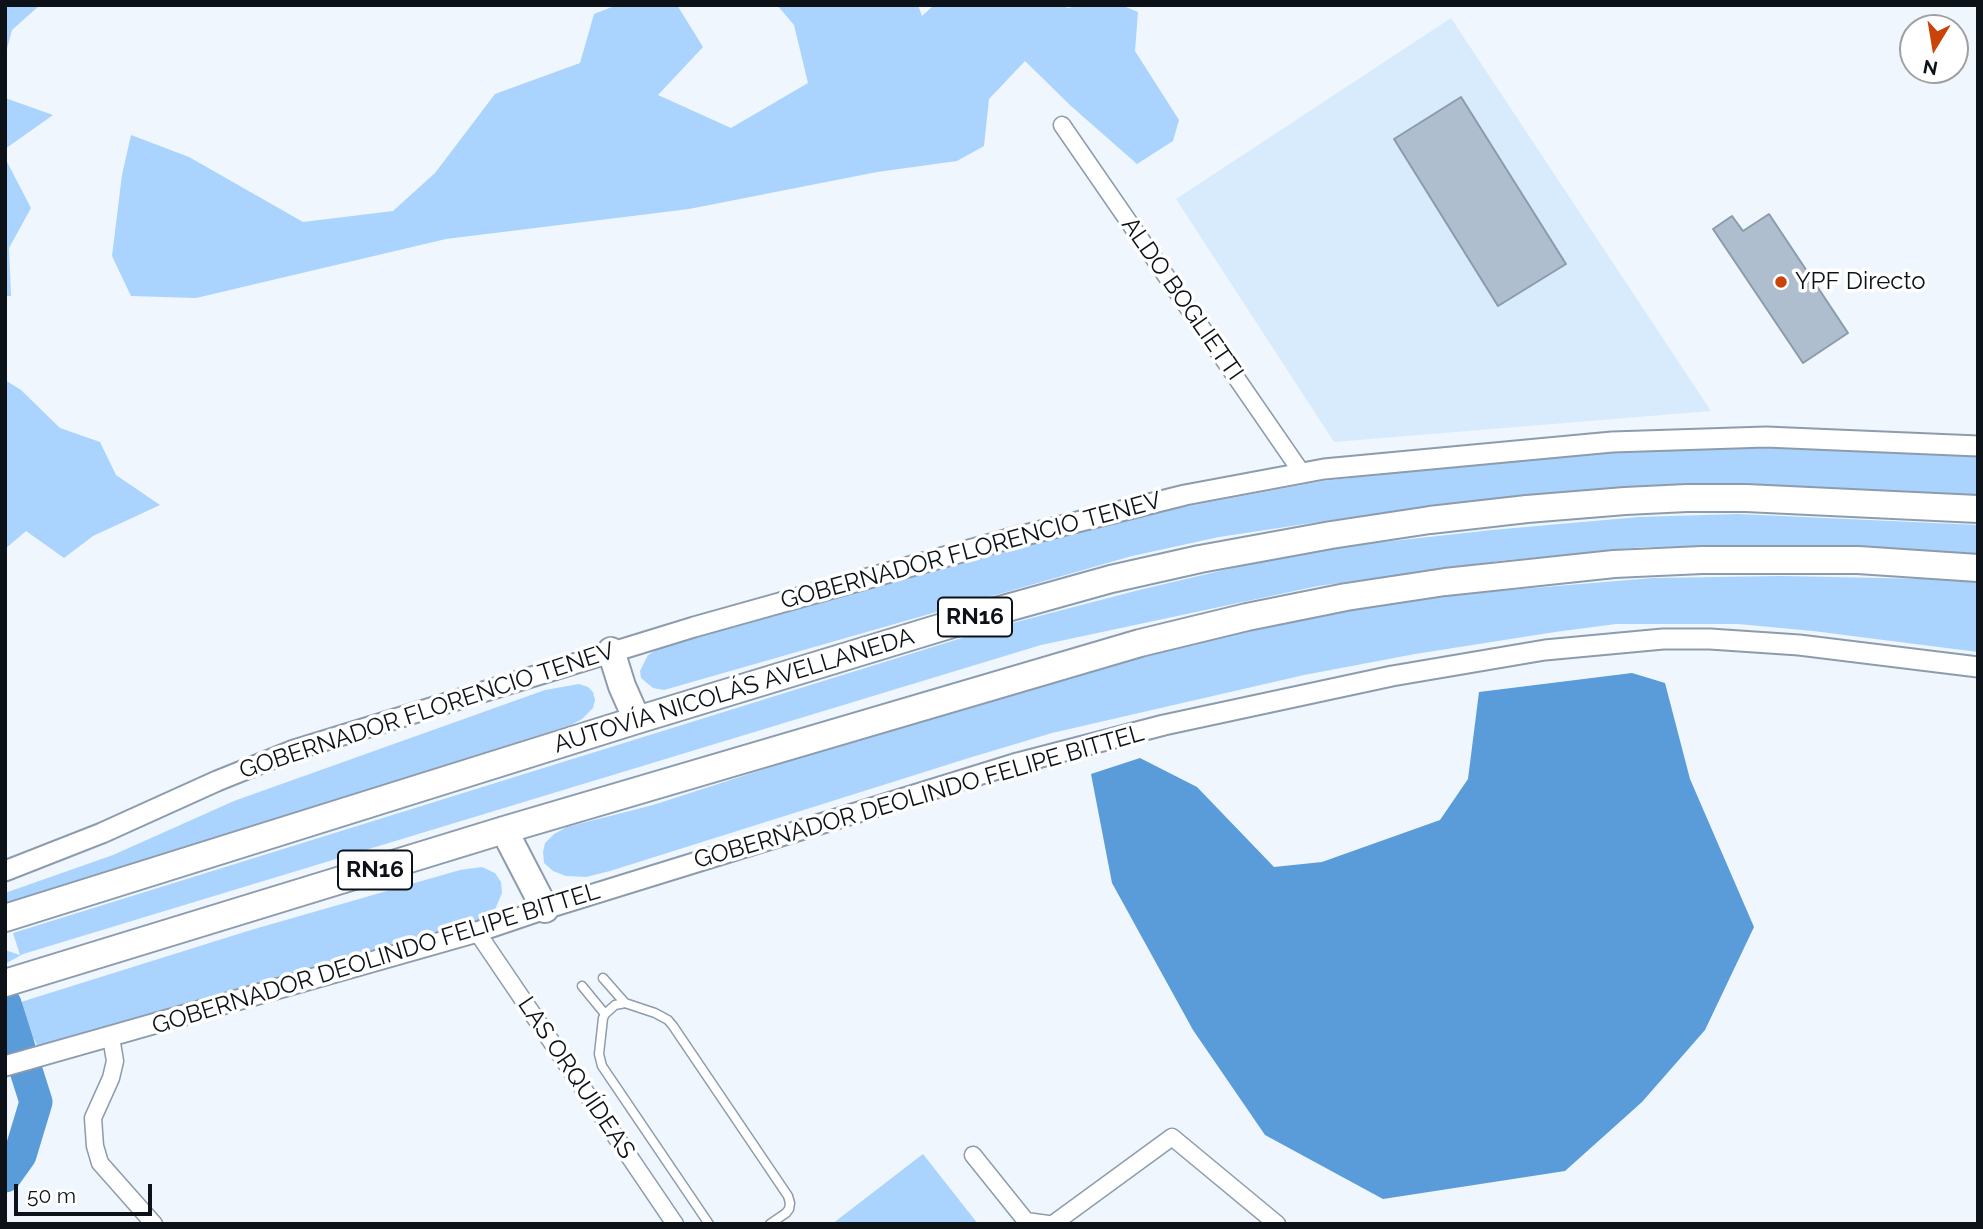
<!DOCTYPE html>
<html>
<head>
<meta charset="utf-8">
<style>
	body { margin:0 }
	#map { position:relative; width:1983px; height:1229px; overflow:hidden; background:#eff6fd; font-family:Raleway,sans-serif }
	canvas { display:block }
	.frame { position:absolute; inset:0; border:7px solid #0c1218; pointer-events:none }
	.north { position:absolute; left:1899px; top:14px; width:70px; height:70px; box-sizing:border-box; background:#fff; border:2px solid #9ea0a3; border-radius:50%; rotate:191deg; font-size:19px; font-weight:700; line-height:28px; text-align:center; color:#0c1218 }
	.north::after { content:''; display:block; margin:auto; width:24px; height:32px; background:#ca4309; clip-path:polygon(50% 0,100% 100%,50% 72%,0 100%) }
	.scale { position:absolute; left:14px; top:1184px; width:138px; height:32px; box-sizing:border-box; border:4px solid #0c1218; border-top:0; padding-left:9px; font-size:21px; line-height:24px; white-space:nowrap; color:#0c1218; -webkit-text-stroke:5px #fff; paint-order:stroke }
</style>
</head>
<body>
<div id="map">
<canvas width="1983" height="1229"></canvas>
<div class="frame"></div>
<div class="north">N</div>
<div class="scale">50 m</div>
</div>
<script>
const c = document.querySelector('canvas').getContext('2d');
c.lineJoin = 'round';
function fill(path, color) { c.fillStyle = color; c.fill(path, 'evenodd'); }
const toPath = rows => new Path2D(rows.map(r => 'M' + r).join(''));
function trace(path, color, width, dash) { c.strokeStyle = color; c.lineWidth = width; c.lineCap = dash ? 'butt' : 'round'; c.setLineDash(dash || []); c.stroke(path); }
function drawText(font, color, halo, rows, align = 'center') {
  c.font = font + ' Raleway,sans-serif'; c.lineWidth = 7; c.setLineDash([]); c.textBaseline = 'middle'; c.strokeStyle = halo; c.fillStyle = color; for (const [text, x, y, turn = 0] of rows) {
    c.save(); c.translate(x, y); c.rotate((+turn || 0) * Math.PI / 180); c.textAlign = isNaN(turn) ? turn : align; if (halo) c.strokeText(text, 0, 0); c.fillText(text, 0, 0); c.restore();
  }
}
fill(toPath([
	[1451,18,1711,411,1334,442,1176,199]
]), '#d8ebfd');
fill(toPath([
	[5,5,40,5,12,30,5,56],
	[617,5,677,5,703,47,658,95,731,128,808,83,794,25,777,5,918,5,922,16,934,5,1064,5,1067,8,1085,5,1121,5,1138,12,1135,51,1179,120,1173,141,1137,164,1071,106,1025,61,989,99,984,146,957,161,877,172,689,209,446,239,196,298,131,296,112,256,122,175,131,135,189,157,303,222,393,211,435,173,495,94,580,63,594,14],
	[5,98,53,115,5,149],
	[5,158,31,208,9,248,11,296,5,296],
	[5,380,21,390,60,428,100,442,116,475,160,505,93,536,64,558,26,531,5,549],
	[1774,446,1978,457,1978,497,1742,486,1639,486,1538,494,1365,515,1219,537,1132,556,664,690,653,688,641,678,640,671,648,655,658,649,692,636,1093,528,1178,508,1323,481,1438,468,1619,450],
	[1738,514,1978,525,1978,554,1888,548,1788,546,1644,547,1499,561,1318,586,1041,645,23,954,5,964,5,950,20,955,13,933,997,627,1139,590,1258,562,1365,544,1492,530,1639,517],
	[1782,576,1978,580,1978,652,1813,631,1738,624,1616,624,1555,632,1415,654,1304,675,1052,733,972,757,610,871,586,877,566,876,553,871,544,863,543,852,545,843,554,834,567,827,653,805,990,696,1219,636,1362,606,1461,594,1653,578],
	[579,684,588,687,593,692,595,700,593,708,582,719,571,725,5,905,5,893,113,855,234,801,545,690],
	[482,867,495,873,501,882,502,893,494,912,482,920,466,927,39,1049,34,1039,5,1047,5,1007,251,930,460,870],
	[923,1154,978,1224,832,1224]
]), '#aad4fd');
fill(toPath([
	[1632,673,1665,683,1690,779,1754,927,1705,1030,1642,1102,1565,1171,1383,1199,1265,1135,1193,1030,1112,883,1091,774,1140,758,1197,787,1274,867,1322,862,1440,820,1468,779,1479,692]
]), '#5a9bda');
trace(toPath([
	[5,1041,15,1038]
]), '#5a9bda', 5);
trace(toPath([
	[5,1004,36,1102,20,1155,5,1176]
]), '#5a9bda', 33);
const building = toPath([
	[1461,97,1566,264,1498,306,1394,139,1461,97],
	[1769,214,1848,333,1803,363,1713,229,1732,216,1743,231,1769,214]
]);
fill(building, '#aebecf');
trace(building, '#8b9bab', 2);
const service = toPath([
	[603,978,625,1003],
	[582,986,605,1014],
	[709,1224,602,1066,599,1054,603,1018,605,1014,615,1005,625,1003,655,1013,668,1020,673,1026,788,1196,790,1203,789,1209,786,1213,770,1224]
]);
const minor = toPath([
	[1062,125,1302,473],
	[477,932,675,1224],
	[111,1037,115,1061,111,1078,93,1118,95,1146,100,1163,154,1224],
	[973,1155,1026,1221,1048,1224],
	[1053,1224,1172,1137,1277,1224]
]);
const tertiary = toPath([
	[5,871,102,833,217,781,294,750,694,627,1001,541,1185,495,1324,469,1612,442,1766,437,1978,446],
	[5,1066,477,932,545,909,1014,764,1164,725,1392,676,1545,650,1663,639,1710,639,1799,645,1978,667]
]);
const trunk = toPath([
	[611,651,622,686,637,720],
	[504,830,545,909],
	[5,918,637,720,982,615,1111,579,1200,559,1331,535,1430,520,1527,509,1625,501,1687,498,1746,498,1978,509],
	[5,983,504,830,1140,643,1247,617,1346,597,1445,582,1614,564,1702,560,1858,560,1978,568]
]);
trace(service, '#8d9cad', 11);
trace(minor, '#8d9cad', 19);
trace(tertiary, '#8d9cad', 23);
trace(trunk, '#8d9cad', 30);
trace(service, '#fff', 8);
trace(minor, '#fff', 16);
trace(tertiary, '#fff', 19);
trace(trunk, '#fff', 26);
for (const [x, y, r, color] of [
	[1781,282,7,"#ca4309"]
]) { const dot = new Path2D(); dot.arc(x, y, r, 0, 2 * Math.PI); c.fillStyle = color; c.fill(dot); trace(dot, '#fff', 2.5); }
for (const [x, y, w] of [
	[975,617,74],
	[375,870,74]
]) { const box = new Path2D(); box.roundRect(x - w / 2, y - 19.5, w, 39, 5); c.fillStyle = '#fff'; c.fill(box); trace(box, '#0c1218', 2); }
drawText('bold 23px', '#0c1218', null, [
	["RN16",975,617],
	["RN16",375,870]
]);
drawText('24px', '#0c1218', '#fff', [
	["YPF Directo",1795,282]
], 'left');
drawText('24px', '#0c1218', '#fff', [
	["ALDO BOGLIETTI",1182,299,55],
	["GOBERNADOR FLORENCIO TENEV",971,551,-15],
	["AUTOVÍA NICOLÁS AVELLANEDA",734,691,-17],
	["GOBERNADOR FLORENCIO TENEV",427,711,-18],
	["GOBERNADOR DEOLINDO FELIPE BITTEL",919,797,-16],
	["GOBERNADOR DEOLINDO FELIPE BITTEL",376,959,-17],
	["LAS ORQUÍDEAS",576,1078,56]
]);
</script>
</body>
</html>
